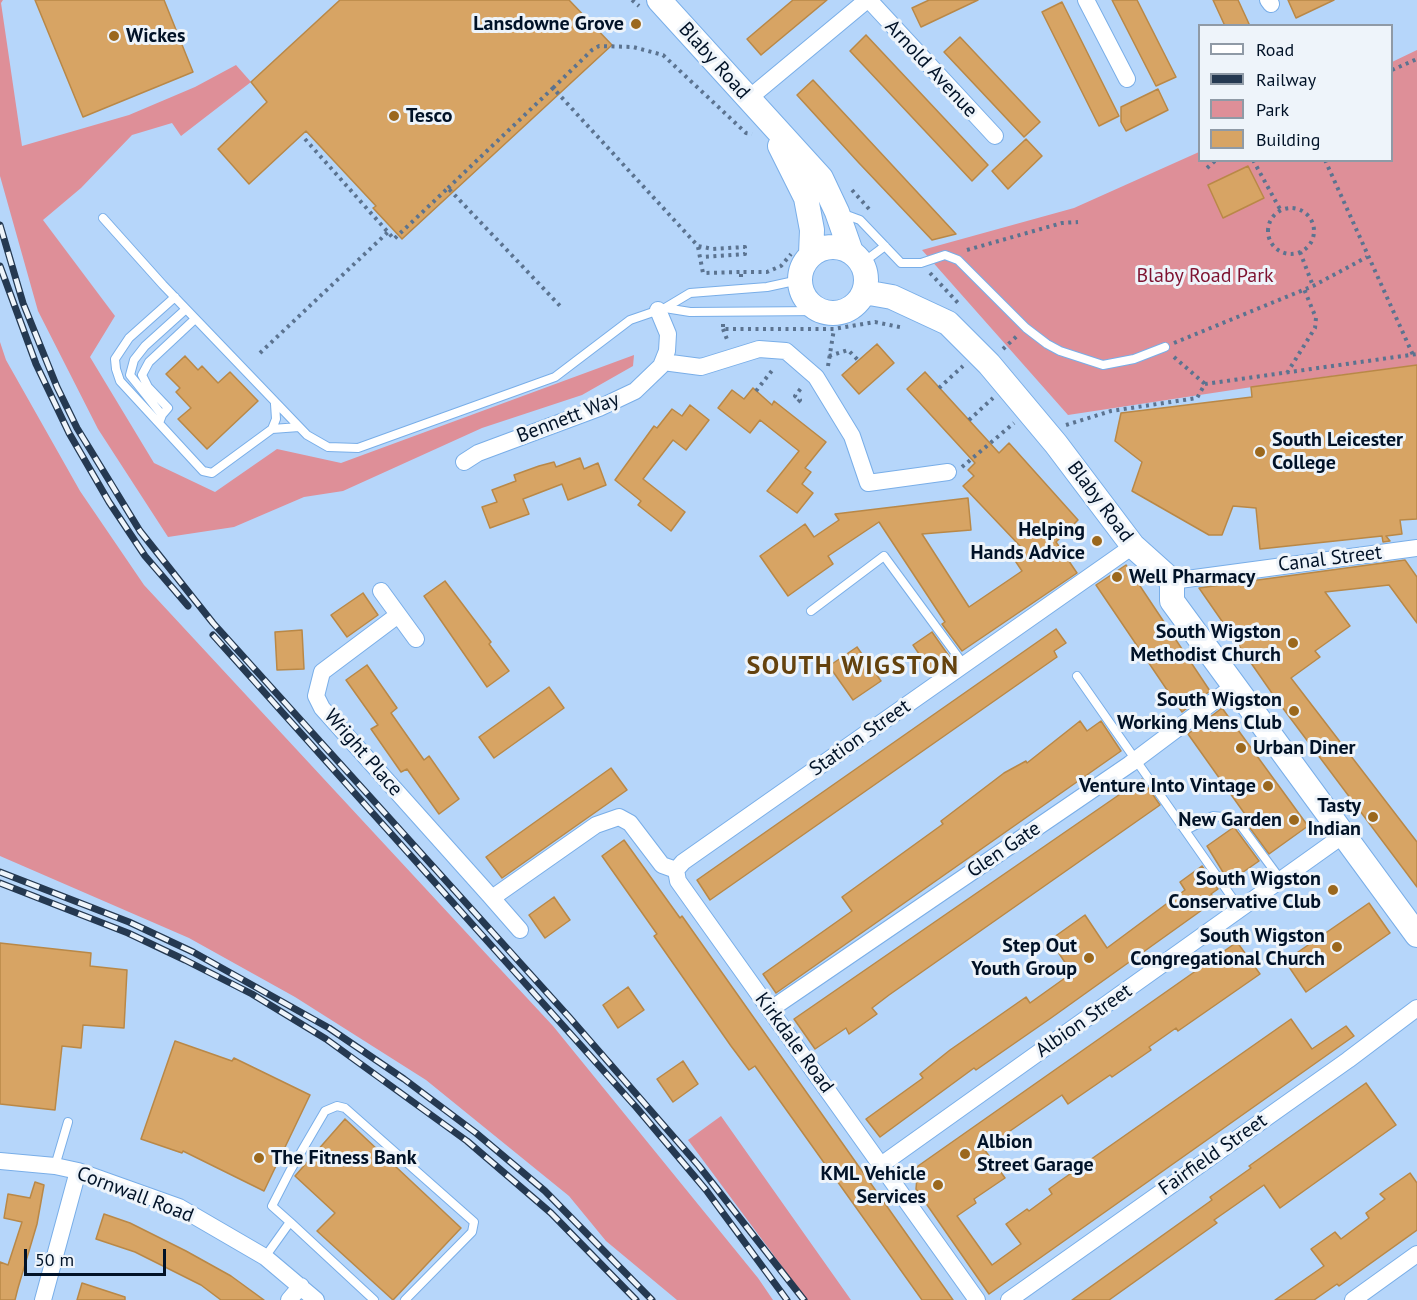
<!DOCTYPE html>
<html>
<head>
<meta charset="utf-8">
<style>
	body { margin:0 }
	#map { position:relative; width:1417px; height:1300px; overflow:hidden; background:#b6d6fa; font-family:"PT Sans",sans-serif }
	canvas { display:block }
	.legend { position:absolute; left:1198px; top:24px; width:195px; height:138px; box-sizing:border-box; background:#eef4fa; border:2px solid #8f9aa6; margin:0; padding:8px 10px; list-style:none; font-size:18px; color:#011227 }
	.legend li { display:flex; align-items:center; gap:12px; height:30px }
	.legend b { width:30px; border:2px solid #8f9aa6 }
	.scale { position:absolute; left:24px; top:1249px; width:142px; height:27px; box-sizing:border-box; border:3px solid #011227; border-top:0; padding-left:8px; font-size:18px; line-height:21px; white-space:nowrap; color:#011227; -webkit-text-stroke:4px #eef4fa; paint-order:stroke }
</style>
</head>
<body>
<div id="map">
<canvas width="1417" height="1300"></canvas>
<ul class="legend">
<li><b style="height:8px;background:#fff"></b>Road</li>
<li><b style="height:8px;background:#253951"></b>Railway</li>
<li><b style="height:16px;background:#de8f98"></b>Park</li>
<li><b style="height:16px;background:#d7a464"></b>Building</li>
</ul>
<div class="scale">50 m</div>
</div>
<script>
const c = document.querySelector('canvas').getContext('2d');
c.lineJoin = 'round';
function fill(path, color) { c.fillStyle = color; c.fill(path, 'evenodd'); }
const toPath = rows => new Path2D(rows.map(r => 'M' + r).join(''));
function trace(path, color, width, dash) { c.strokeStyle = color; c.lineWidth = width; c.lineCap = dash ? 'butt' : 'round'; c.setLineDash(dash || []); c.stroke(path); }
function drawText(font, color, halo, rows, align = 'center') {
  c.font = font + ' "PT Sans",sans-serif'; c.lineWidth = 6; c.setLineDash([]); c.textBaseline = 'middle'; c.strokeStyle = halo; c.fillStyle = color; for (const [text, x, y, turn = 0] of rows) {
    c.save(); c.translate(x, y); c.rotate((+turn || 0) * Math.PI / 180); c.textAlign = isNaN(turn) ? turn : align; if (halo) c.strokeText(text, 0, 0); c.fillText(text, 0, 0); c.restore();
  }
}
fill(toPath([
	[0,0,3,0,1,3,22,146,129,115,195,87,236,65,251,82,181,136,172,123,132,135,81,188,43,220,115,316,90,357,154,463,215,492,277,449,341,463,634,355,633,366,582,395,482,428,343,491,304,497,234,527,168,537,98,429,38,311,0,176],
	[1417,50,1417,365,1285,382,1068,415,922,250,1074,208,1199,152,1200,160,1392,160,1392,62],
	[0,342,6,360,80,491,144,585,553,1026,758,1278,773,1300,677,1300,606,1241,569,1196,426,1080,295,997,189,938,0,856],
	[721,1116,851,1300,807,1300,688,1140]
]), '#de8f98');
const building = toPath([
	[35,0,164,0,193,72,83,117,35,0],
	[340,0,569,0,612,45,402,239,373,208,376,206,306,131,249,184,218,149,267,102,251,82,340,0],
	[793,0,827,0,761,55,747,39,793,0],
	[929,0,978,0,921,27,912,8,929,0],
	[1112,0,1137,0,1176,77,1156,86,1112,0],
	[1213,0,1238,0,1250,26,1225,26,1213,0],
	[1288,0,1334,0,1296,18,1288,0],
	[1062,2,1119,116,1099,126,1042,12,1062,2],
	[866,35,988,165,972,181,850,51,866,35],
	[960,37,1040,122,1024,137,944,52,960,37],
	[813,80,853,123,956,234,932,240,859,163,797,95,813,80],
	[1158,89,1168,110,1126,131,1121,122,1121,107,1158,89],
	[1026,139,1042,156,1008,189,992,171,1026,139],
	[1248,166,1264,198,1223,218,1208,185,1248,166],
	[877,344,894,363,859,394,842,375,877,344],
	[185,356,198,370,202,366,218,383,230,372,258,401,207,449,178,419,191,408,176,392,180,388,166,374,185,356],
	[1417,365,1417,519,1400,520,1402,534,1386,536,1390,541,1383,542,1382,536,1260,549,1256,508,1233,506,1222,535,1209,535,1132,491,1142,462,1115,441,1121,413,1252,397,1251,387,1417,365],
	[925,372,999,453,1009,443,1078,520,1056,542,1077,573,962,651,942,624,945,622,879,522,828,556,833,564,788,596,760,556,805,524,814,537,839,520,835,514,968,498,971,530,922,534,969,607,1022,571,1010,553,1020,546,963,486,974,476,968,470,975,463,907,389,925,372],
	[753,388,772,405,774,401,826,442,805,468,811,472,802,484,813,493,797,513,767,491,799,451,760,420,750,433,718,408,732,390,744,399,753,388],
	[690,405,709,420,686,450,673,440,643,479,685,512,671,531,638,505,641,501,615,480,654,426,657,428,672,409,682,416,690,405],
	[580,458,584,469,598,463,606,485,568,500,562,484,523,499,529,514,490,528,482,507,497,502,492,490,516,481,514,475,539,466,554,462,556,467,580,458],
	[1405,560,1417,577,1417,623,1389,585,1325,592,1350,626,1315,651,1320,657,1291,678,1417,842,1417,887,1276,699,1199,588,1405,560],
	[1126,565,1210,691,1182,712,1096,585,1126,565],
	[445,581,491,642,489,644,509,671,487,687,424,596,445,581],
	[363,593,378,615,347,637,331,615,363,593],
	[1056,629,1066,643,1054,651,1057,657,710,900,697,880,1056,629],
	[302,630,304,669,277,670,275,632,302,630],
	[932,632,951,659,932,673,913,645,932,632],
	[857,647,881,681,853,700,829,666,857,647],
	[367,665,397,708,391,713,424,760,429,756,459,799,439,814,407,769,401,772,371,729,378,725,346,680,367,665],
	[549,687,564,708,494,758,479,737,549,687],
	[1222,708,1308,826,1269,854,1244,820,1247,817,1188,734,1222,708],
	[1080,721,1087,731,1101,721,1121,751,776,993,763,974,852,911,842,897,943,824,941,821,1004,773,1026,761,1027,763,1080,721],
	[611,768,627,790,502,878,486,857,611,768],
	[1142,779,1160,805,889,995,872,1008,877,1014,849,1034,846,1028,815,1049,794,1019,1142,779],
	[1234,827,1259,861,1229,882,1207,846,1234,827],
	[624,840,680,918,682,916,953,1300,922,1300,755,1066,749,1070,731,1046,654,936,657,934,602,856,624,840],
	[1202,866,1218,889,1211,894,1216,900,1051,1018,976,1070,974,1068,880,1137,866,1119,923,1078,920,1074,950,1050,1026,997,1030,1003,1072,973,1050,940,1085,915,1107,948,1185,890,1180,882,1202,866],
	[554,897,570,920,545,938,529,915,554,897],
	[1369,903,1390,933,1306,992,1285,961,1369,903],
	[1237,942,1260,974,1178,1031,1176,1028,1149,1047,1151,1050,1112,1077,1110,1075,1068,1104,1062,1095,984,1149,1005,1178,974,1199,976,1203,957,1216,992,1265,1021,1244,1006,1224,1027,1209,1029,1211,1052,1194,1049,1189,1060,1181,1291,1019,1312,1049,1346,1026,1354,1036,989,1294,916,1189,918,1166,1237,942],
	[0,943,91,953,90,966,127,970,124,1028,83,1025,81,1048,62,1046,55,1110,0,1104,0,943],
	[628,987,644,1010,618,1028,603,1005,628,987],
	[175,1041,232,1061,234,1058,310,1095,264,1191,183,1151,182,1153,141,1139,175,1041],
	[683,1061,698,1084,673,1102,657,1079,683,1061],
	[1366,1083,1396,1125,1280,1208,1264,1185,1214,1220,1217,1223,1109,1300,1072,1300,1212,1200,1210,1197,1251,1168,1249,1166,1366,1083],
	[345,1119,461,1228,393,1300,317,1231,335,1213,295,1176,345,1119],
	[1410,1173,1417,1183,1417,1230,1339,1286,1337,1284,1314,1300,1275,1300,1324,1266,1311,1249,1335,1232,1341,1239,1369,1218,1366,1213,1385,1199,1380,1194,1410,1173],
	[35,1182,44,1185,37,1224,18,1288,15,1300,0,1300,0,1262,8,1265,22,1222,4,1218,8,1194,30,1198,35,1182],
	[104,1214,130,1223,186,1251,231,1276,264,1300,221,1300,201,1285,135,1252,96,1239,104,1214],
	[82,1283,125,1297,125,1300,77,1300,82,1283]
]);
fill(building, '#d7a464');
trace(building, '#b98847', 1.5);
const service = toPath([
	[841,213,860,220,901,263,921,263,945,255,958,260,1026,328,1047,344,1060,351,1103,365,1134,359,1165,347],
	[103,218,163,285,307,435,328,447,358,448,555,377,630,320,665,308,690,293,767,287,799,280],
	[856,256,869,258,885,246],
	[175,297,129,338,115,359,116,369,120,381,203,471,212,473,272,429,299,427],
	[665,308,690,312,822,311],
	[162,415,168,408,148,387,142,375,149,362,195,319],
	[159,423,162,415,130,375,134,360,145,346,186,309],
	[272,429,276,419,275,404],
	[811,611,884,556,964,665],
	[1077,676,1240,909],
	[1186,830,1213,816,1232,818,1239,823,1281,880],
	[55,1166,68,1122],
	[290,1222,374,1300],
	[265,1257,290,1222,272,1206,290,1171,325,1111,337,1106,345,1108,474,1222,472,1232,405,1300]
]);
const minor = toPath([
	[869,0,995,136],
	[1086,0,1127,79],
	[1268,0,1271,4],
	[748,99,867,0],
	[663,362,701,367,759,349,786,351,816,377,852,436,868,483,948,472],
	[464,462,478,453,599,408,635,391,661,366,667,351,668,334,658,310],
	[1172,581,1417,548],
	[381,591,416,639],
	[398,615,322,672,316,696,322,708,492,898,596,825,619,817,630,823,662,865,676,870,678,881,977,1300],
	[676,870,683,862,1133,546],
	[492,898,520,930],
	[771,1009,1130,764,1234,686],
	[0,1161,55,1166,78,1171,179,1207,265,1257,316,1300],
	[881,1165,1345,834],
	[43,1300,78,1171],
	[289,1300,301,1286],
	[1009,1300,1348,1060,1417,1008],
	[1353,1300,1417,1254]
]);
const secondary = toPath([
	[659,0,821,178,837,212,851,252],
	[780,146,806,198,812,230,811,254],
	'800 280a33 33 0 1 1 66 0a33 33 0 1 1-66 0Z',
	[864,292,892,297,948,323,989,364,1056,444,1133,546,1172,581,1172,601,1417,935]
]);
trace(service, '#79aee8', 10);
trace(minor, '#79aee8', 18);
trace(secondary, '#79aee8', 26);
trace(toPath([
	[632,0,639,6],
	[1392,70,1417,59],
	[553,88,592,50,599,46,633,47,663,55,746,133,752,134],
	[305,139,394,239,448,188,562,308],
	[1253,160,1281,211],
	[1325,160,1413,355],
	[1207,168,1216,160],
	[448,188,553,88,698,246,713,249,745,247,745,254,702,257],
	[852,190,869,209],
	'1268 231a23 23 0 1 1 46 0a23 23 0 1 1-46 0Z',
	[698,247,703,273,741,272],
	[967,250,1062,223,1078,222],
	[1300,252,1313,286],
	[930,273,960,305],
	[741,277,741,272,767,272,781,266,791,254],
	[723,324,723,329,834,329,875,322,904,328],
	[723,329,728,342],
	[1174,343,1313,286,1367,257],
	[1003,349,1017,336],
	[260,353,388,232],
	[829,356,848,350,859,361],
	[1174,357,1205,384],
	[828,366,834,329],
	[1287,373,1315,328,1316,318,1304,289],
	[939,388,963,366],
	[756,391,774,368],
	[798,402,800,400,795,396,802,387],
	[969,420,993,398],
	[1066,425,1111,411,1197,398,1205,384,1417,354],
	[962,467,1014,423]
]), '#5b7390', 4, [3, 4.5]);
trace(service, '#fff', 8);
trace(minor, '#fff', 16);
trace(secondary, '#fff', 24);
const rail = toPath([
	[0,225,23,303,57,387,77,428,140,531,213,623,570,1018,699,1166,804,1300],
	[0,266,36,364,69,433,109,502,145,556,188,606],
	[213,635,636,1107,706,1190,787,1300],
	[0,872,129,922,193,952,329,1028,404,1079,476,1133,545,1191,652,1300],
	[0,883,128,933,185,960,252,994,326,1039,467,1141,551,1213,636,1300]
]);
trace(rail, '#253951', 7);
trace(rail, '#eef4fa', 4.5, [14]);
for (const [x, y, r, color] of [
	[636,24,6,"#9b681d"],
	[114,36,6,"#9b681d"],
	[394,116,6,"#9b681d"],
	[1260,452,6,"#9b681d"],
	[1097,541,6,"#9b681d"],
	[1117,577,6,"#9b681d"],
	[1293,643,6,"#9b681d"],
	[1294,711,6,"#9b681d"],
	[1241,748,6,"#9b681d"],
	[1268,786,6,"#9b681d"],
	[1373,817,6,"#9b681d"],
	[1294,820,6,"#9b681d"],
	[1333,890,6,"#9b681d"],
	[1337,947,6,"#9b681d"],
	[1089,958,6,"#9b681d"],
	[965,1154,6,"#9b681d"],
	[259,1158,6,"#9b681d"],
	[938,1185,6,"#9b681d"]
]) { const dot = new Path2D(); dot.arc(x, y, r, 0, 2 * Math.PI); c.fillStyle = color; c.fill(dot); trace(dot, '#eef4fa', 2); }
drawText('bold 20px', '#011227', '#eef4fa', [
	["Lansdowne Grove",624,24],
	["Wickes",126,36,"left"],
	["Tesco",406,116,"left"],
	["South Leicester",1272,440,"left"],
	["College",1272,463,"left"],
	["Helping",1085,530],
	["Hands Advice",1085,553],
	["Well Pharmacy",1129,577,"left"],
	["South Wigston",1281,632],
	["Methodist Church",1281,655],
	["South Wigston",1282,700],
	["Working Mens Club",1282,723],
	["Urban Diner",1253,748,"left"],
	["Venture Into Vintage",1256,786],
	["Tasty",1361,806],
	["Indian",1361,829],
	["New Garden",1282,820],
	["South Wigston",1321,879],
	["Conservative Club",1321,902],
	["South Wigston",1325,936],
	["Congregational Church",1325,959],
	["Step Out",1077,946],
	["Youth Group",1077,969],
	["Albion",977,1142,"left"],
	["Street Garage",977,1165,"left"],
	["The Fitness Bank",271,1158,"left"],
	["KML Vehicle",926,1174],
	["Services",926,1197]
], 'right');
drawText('20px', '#011227', '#eef4fa', [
	["Blaby Road",714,61,48],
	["Arnold Avenue",931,69,47],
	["Bennett Way",568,418,-21],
	["Blaby Road",1100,502,53],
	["Canal Street",1330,559,-7],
	["Station Street",860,738,-35],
	["Wright Place",363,753,49],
	["Glen Gate",1004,850,-34],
	["Albion Street",1084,1021,-35],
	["Kirkdale Road",794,1043,54],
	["Fairfield Street",1213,1155,-35],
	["Cornwall Road",135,1195,21]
]);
drawText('20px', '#7e1230', '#eef4fa', [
	["Blaby Road Park",1205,276]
]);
c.letterSpacing = '1.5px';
drawText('bold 26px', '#64420e', '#eef4fa', [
	["SOUTH WIGSTON",853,667]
]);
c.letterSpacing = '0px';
</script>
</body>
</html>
